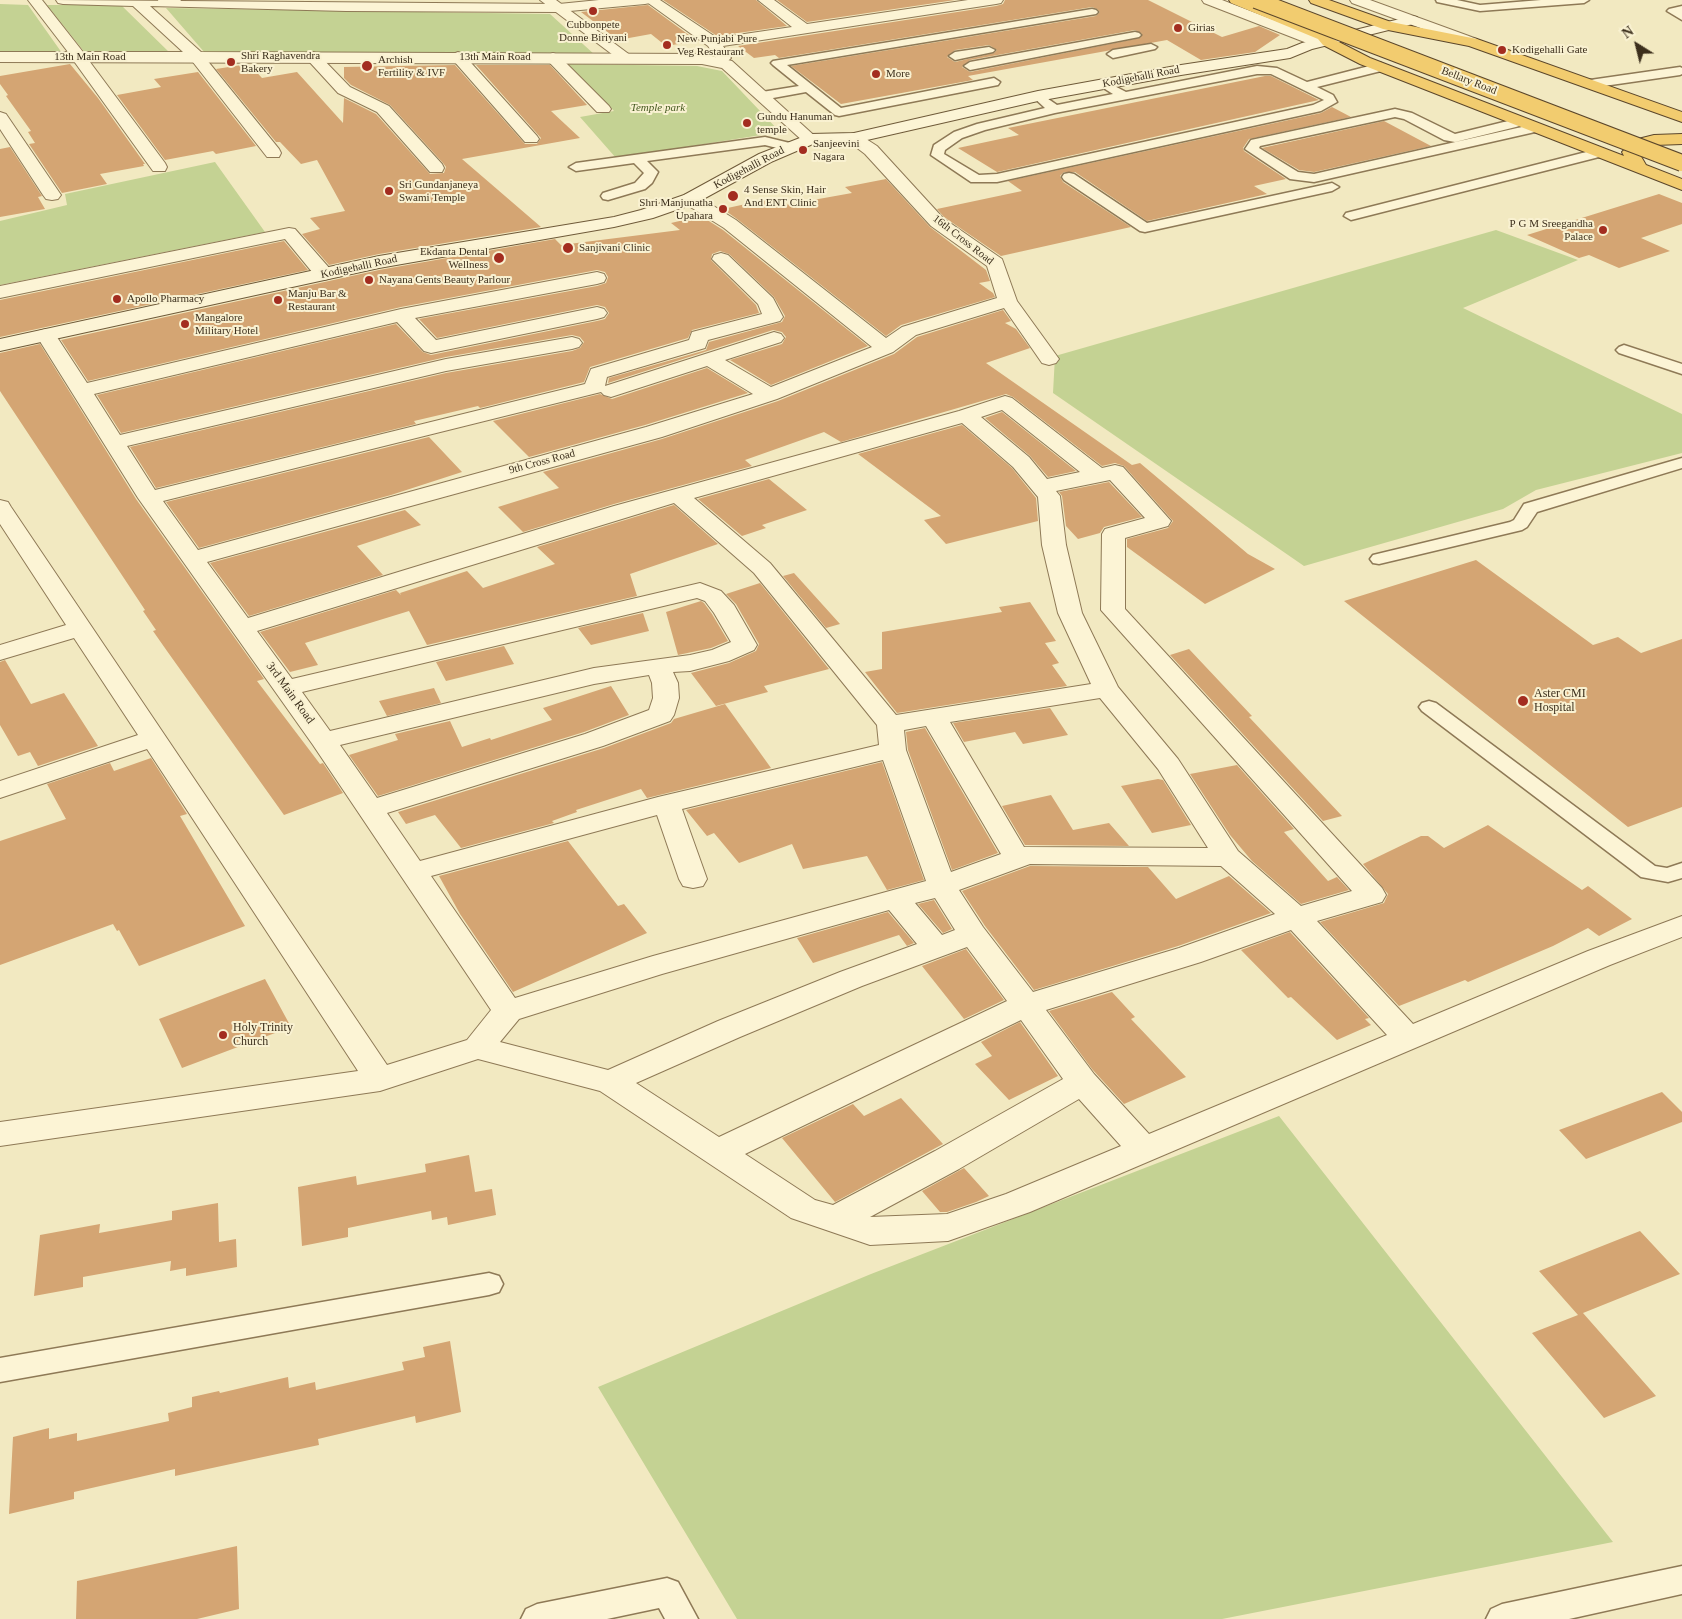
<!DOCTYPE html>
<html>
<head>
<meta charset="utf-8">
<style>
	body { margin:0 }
	#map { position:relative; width:1682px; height:1619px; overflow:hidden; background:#f2e9c1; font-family:"Times New Roman",serif }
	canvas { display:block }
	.north { position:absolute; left:1612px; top:20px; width:50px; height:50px; -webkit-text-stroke:4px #f9f1d1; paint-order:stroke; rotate:324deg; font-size:14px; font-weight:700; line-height:20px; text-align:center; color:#3c2f1c }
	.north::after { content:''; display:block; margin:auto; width:18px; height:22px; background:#3c2f1c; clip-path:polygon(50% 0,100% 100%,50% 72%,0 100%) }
</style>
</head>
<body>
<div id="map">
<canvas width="1682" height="1619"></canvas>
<div class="north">N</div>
</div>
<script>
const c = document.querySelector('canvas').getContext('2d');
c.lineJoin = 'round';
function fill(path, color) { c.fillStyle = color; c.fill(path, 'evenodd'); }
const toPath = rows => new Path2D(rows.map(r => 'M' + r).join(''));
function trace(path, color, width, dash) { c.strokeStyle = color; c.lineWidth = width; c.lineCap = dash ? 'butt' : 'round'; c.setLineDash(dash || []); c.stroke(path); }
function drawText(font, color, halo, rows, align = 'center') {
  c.font = font + ' "Times New Roman",serif'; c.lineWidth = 4; c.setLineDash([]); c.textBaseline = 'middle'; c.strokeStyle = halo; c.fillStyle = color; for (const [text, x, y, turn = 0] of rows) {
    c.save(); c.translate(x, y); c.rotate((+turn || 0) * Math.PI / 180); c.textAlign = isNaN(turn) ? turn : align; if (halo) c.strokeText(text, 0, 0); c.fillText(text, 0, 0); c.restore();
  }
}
fill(toPath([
	[0,4,28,5,62,53,0,53],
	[47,5,121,5,171,54,86,54],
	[166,8,550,14,595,55,205,53],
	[568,64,697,66,722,71,780,132,616,158,580,117,614,111],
	[215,162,265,232,0,285,0,221,67,205,65,194],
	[1496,230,1578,260,1463,308,1682,414,1682,453,1536,490,1503,509,1304,566,1053,393,1055,356],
	[1279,1116,1613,1542,1222,1619,737,1619,598,1387,871,1274]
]), '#c4d293');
fill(toPath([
	[663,0,756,0,787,26,717,36],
	[777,0,955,0,807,22],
	[1005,0,1148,0,1222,37,1259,26,1280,35,1255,52,1201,60,1167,40,968,76,973,80,841,104,791,66,1096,16,1100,12,1097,9,1092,7,779,58,775,55,754,58,738,46,996,6,1003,4],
	[1135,30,1142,34,1140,38,970,72,962,67,970,60],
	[989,45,997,50,994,53,955,62,947,57,955,50],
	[648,5,697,41,666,46,651,34,618,40,581,12],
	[70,64,98,98,145,164,143,164,144,166,100,174,107,184,62,193,29,144,35,143,28,132,31,131,6,96,8,95,0,84,0,76],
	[242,65,250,65,262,78,297,72,343,123,344,98,376,114,430,174,444,173,446,167,443,163,390,105,351,85,344,78,344,67,455,65,525,144,537,144,541,138,476,65,550,65,587,105,551,111,580,138,462,159,541,227,379,254,329,265,302,234,320,229,310,218,345,211,317,160,301,164,280,142,276,142,216,69],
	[198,72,256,146,216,154,213,151,165,160,117,95,161,87,154,79],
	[1265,76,1271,76,1319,100,997,172,958,148,1019,135,1008,128],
	[1332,107,1351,117,1249,139,1243,148,1244,151,1286,179,1254,186,1267,194,1147,221,1075,172,1064,172,1060,176,1063,182,1131,227,1001,256,944,217,937,209,1022,191,1008,181,1321,113],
	[1384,121,1431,146,1314,172,1299,170,1262,148],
	[10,147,42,196,38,197,45,209,0,217,0,149],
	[886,179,930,227,986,270,990,281,979,283,993,293,995,297,901,325,886,336,737,219,723,209,764,200,774,207,852,193,845,187],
	[1659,194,1682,203,1682,224,1641,238,1670,251,1619,268,1589,255,1579,258,1527,235],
	[701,216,723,230,868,346,771,385,730,360,782,344,786,337,782,332,773,330,608,383,609,378,706,350,709,342,782,322,785,316,774,297,729,254,720,251,712,254,711,260,756,305,759,313,692,330,688,338,590,367,584,382,480,408,478,406,414,421,416,424,156,488,130,447,446,373,572,351,580,348,584,342,580,337,572,335,446,357,121,433,97,395,396,324,423,352,431,355,597,321,605,319,609,313,605,307,597,305,437,338,419,319,597,286,606,283,608,277,605,272,597,270,401,307,88,381,61,340,379,270,555,239,561,245,680,230,671,223],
	[284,241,308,270,0,337,0,300],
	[1003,310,1011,321,1005,323,1016,329,1030,348,986,363,1132,465,1140,463,1248,554,1275,569,1205,604,1127,547,1127,539,1168,528,1173,521,1124,466,1115,463,1102,466,1013,397,1006,394,841,442,824,432,745,460,752,466,614,504,523,532,498,507,559,488,543,472,662,439,778,401,894,354,917,337],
	[40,344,136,499,264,679,257,681,320,764,323,763,343,793,284,815,167,651,153,631,156,630,143,611,145,610,0,391,0,353],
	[707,368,748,393,645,425,529,457,493,421,600,394,612,399],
	[1002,412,1076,471,1048,477,1030,456,985,418],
	[962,425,1012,468,1036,498,1038,521,946,544,924,520,941,516,858,454],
	[429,437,462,472,391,495,199,548,166,502],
	[769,479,807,510,762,525,766,528,742,536,698,499],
	[1109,482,1142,517,1104,527,1100,533,1078,539,1066,526,1062,496,1059,492],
	[674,505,718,544,630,574,637,596,427,645,409,611,305,643,318,665,290,672,260,632,396,590,401,595,400,593,467,571,483,588,555,564,537,547],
	[405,510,421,525,357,546,383,575,249,616,210,563],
	[1476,560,1593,645,1618,637,1641,653,1682,639,1682,807,1628,827,1344,601],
	[794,573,840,624,826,628,783,576],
	[760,583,829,669,764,686,768,692,716,706,691,673,729,663,756,651,759,644,736,604,726,594],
	[701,601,704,603,712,614,728,641,711,648,678,655,666,612],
	[1030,602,1056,641,1045,643,1059,663,1052,665,1067,686,897,713,865,672,882,669,882,632,1002,612,999,607],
	[643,613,649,631,591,645,578,628],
	[504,646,514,664,446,681,436,662],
	[1189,649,1252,716,1249,717,1342,816,1323,821,1170,655],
	[5,660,31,704,64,693,98,746,38,766,30,752,18,756,0,725,0,662],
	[611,686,629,715,584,732,378,796,349,755,398,740,395,734,450,721,462,747,490,738,491,740,552,720,543,708],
	[434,688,441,703,387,716,379,701],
	[725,704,771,768,647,798,641,789,576,810,577,812,552,821,554,823,461,848,435,815,406,824,398,812,604,748,671,723,674,719],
	[1050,708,1068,735,1023,744,1015,732,964,742,953,723],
	[925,728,998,853,952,870,908,750,906,732],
	[151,758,187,814,180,816,245,926,139,966,119,930,117,931,113,924,0,965,0,841,66,819,47,784,110,763,114,771],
	[882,762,924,880,887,890,867,856,803,869,792,844,739,863,714,833,707,836,686,810],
	[1237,765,1294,829,1284,832,1328,881,1337,877,1349,890,1301,904,1252,861,1230,835,1190,774],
	[1158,779,1163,780,1191,825,1152,833,1121,786],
	[1051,795,1073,830,1109,823,1129,846,1025,845,1002,806],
	[1488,825,1582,890,1588,886,1632,919,1599,936,1588,928,1553,946,1468,982,1465,980,1399,1006,1320,922,1384,903,1388,894,1363,864,1421,836,1428,836,1444,848],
	[568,841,618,906,624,904,647,933,513,992,460,914,439,876],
	[1030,866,1148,867,1176,899,1229,876,1271,913,1178,946,1034,990,985,926,962,891],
	[934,900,952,929,943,933,918,904],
	[888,912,914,943,907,946,899,935,813,963,797,938],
	[1290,932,1369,1018,1365,1019,1371,1025,1337,1040,1291,997,1288,998,1241,950],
	[966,949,1004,1000,964,1019,922,966],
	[265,979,291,1027,182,1068,159,1019],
	[1112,992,1135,1017,1131,1019,1186,1077,1124,1104,1092,1069,1049,1011],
	[1020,1022,1058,1076,1009,1100,975,1064,992,1056,981,1042],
	[1662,1092,1682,1112,1682,1122,1586,1159,1559,1130],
	[901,1098,943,1144,835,1202,782,1138,853,1104,864,1116],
	[469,1155,475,1192,492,1189,496,1215,448,1225,447,1217,432,1220,431,1211,348,1228,348,1237,302,1246,298,1187,356,1176,357,1185,426,1172,425,1164],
	[964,1168,989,1196,976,1202,947,1212,940,1212,922,1191],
	[218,1203,219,1242,236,1239,237,1267,186,1276,186,1268,170,1271,171,1261,83,1277,83,1287,34,1296,40,1235,100,1224,99,1233,172,1220,172,1211],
	[1640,1231,1680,1274,1583,1313,1656,1396,1604,1418,1532,1333,1578,1315,1539,1271],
	[450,1341,461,1412,416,1423,415,1416,318,1439,319,1445,175,1476,175,1469,74,1492,74,1499,9,1514,13,1437,49,1428,49,1439,77,1433,77,1441,169,1421,168,1413,192,1407,192,1397,219,1391,220,1393,288,1377,289,1388,315,1382,316,1390,404,1370,402,1362,425,1357,423,1347],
	[237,1546,239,1609,197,1619,76,1619,77,1581]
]), '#d4a573');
const service = toPath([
	[1436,0,1457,0,1480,5,1541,0,1589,0,1584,3,1480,11,1437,2,1436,0],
	[1682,6,1682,20,1667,11,1669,9,1682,6],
	[1092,9,1096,10,1098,12,1096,14,787,65,841,108,994,78,1000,82,998,85,839,116,835,115,806,92,762,100,756,96,762,92,799,86,773,65,771,63,773,61,1092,9],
	[1135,32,1139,33,1141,35,1139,37,970,70,964,66,970,62,1135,32],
	[1151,44,1157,47,1155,49,1113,58,1107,54,1113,50,1151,44],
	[989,47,995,50,993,52,955,60,949,56,955,52,989,47],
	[1381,63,1387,67,1385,70,1317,87,1333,95,1337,102,1321,111,997,182,971,182,931,155,934,145,954,132,977,124,1045,108,1032,96,1038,92,1057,105,1113,94,1097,84,1103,80,1126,92,1257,66,1277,68,1307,82,1381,63],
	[1257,74,1271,74,1324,100,1313,105,997,174,979,175,944,154,945,150,962,138,985,130,1055,113,1257,74],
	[1680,67,1682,68,1682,74,1680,75,1590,88,1584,84,1590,80,1680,67],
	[1395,109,1412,113,1455,134,1520,118,1526,122,1524,125,1455,142,1444,140,1404,119,1395,117,1260,146,1259,148,1298,172,1314,174,1535,124,1541,128,1535,132,1314,182,1290,179,1245,149,1251,140,1395,109],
	[765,137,794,144,795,147,789,151,765,145,647,161,658,172,652,183,645,189,608,200,603,199,601,196,603,193,635,183,644,173,634,163,576,171,569,167,576,163,765,137],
	[1598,149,1603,150,1604,153,1603,156,1351,220,1344,216,1346,213,1598,149],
	[1069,173,1074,174,1147,223,1332,183,1339,187,1332,191,1145,232,1140,231,1064,180,1062,177,1064,174,1069,173],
	[1624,345,1682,364,1682,374,1619,353,1616,350,1619,347,1624,345],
	[1682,458,1682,468,1537,512,1527,527,1522,530,1379,564,1373,563,1370,559,1373,555,1510,522,1514,520,1524,504,1682,458],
	[1429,701,1436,703,1655,866,1667,868,1682,863,1682,878,1668,882,1641,877,1422,711,1419,707,1422,703,1429,701],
	[489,1273,499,1276,503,1284,499,1292,489,1295,0,1382,0,1358,489,1273],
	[1682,1566,1682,1594,1569,1619,1486,1619,1491,1609,1502,1604,1682,1566],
	[667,1578,678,1582,698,1619,665,1619,659,1608,607,1619,521,1619,526,1609,537,1604,667,1578]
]);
const minor = toPath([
	[158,0,181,0,179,3,164,5,159,4,158,0],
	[540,0,556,0,634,58,631,61,626,63,621,61,540,0],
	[644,0,660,0,717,38,792,27,758,0,774,0,807,24,968,0,1003,0,1001,3,996,4,723,46,731,58,728,61,723,63,718,61,708,46,644,0],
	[79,52,84,54,165,163,167,167,165,171,153,171,71,57,74,54,79,52],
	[197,52,202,54,279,149,281,153,279,157,267,157,189,57,192,54,197,52],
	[313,52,318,54,350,87,389,106,442,164,444,168,442,172,430,172,377,112,338,93,305,57,308,54,313,52],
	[458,52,463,54,537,136,539,139,537,142,525,142,453,60,450,57,453,54,458,52],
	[553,53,558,55,609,106,611,109,609,112,597,112,548,61,545,58,548,55,553,53],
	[0,112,6,114,61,195,58,199,52,200,46,199,43,195,0,129,0,112],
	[854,133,860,135,877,146,943,218,1002,259,1017,301,1059,359,1056,363,1049,365,1042,363,1004,308,916,335,893,352,777,399,662,437,207,562,248,618,614,506,959,411,1005,396,1012,398,1102,468,1115,465,1123,467,1171,521,1168,526,1125,538,1125,609,1382,888,1386,895,1382,902,1317,921,1413,1024,1588,951,1682,916,1682,937,1610,965,1030,1212,948,1241,870,1245,791,1218,600,1091,478,1059,380,1091,0,1146,0,1122,358,1071,147,749,0,798,0,781,138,735,74,638,0,660,0,645,66,625,0,524,0,500,8,502,11,507,387,1065,467,1040,491,1010,313,745,138,498,36,335,39,331,46,329,53,331,87,383,401,309,597,272,604,274,606,278,604,282,597,284,415,318,436,340,597,307,604,309,607,313,604,317,597,319,431,353,424,351,397,322,94,394,120,435,446,359,572,337,579,339,582,343,579,347,572,349,446,371,127,446,155,490,585,384,591,369,689,340,692,332,762,314,758,304,712,259,714,255,721,253,728,255,773,298,783,317,780,321,708,340,705,348,607,377,605,386,774,332,781,334,784,338,781,342,725,360,771,387,872,347,724,228,684,203,681,199,684,195,690,194,696,195,736,220,886,338,902,327,997,298,987,266,931,226,865,154,848,141,846,138,848,135,854,133],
	[707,366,753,394,646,427,198,550,163,501,601,392,604,395,611,397,707,366],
	[1002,410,1080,472,1047,479,1029,457,981,417,1002,410],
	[962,423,1013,467,1038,497,1042,545,1058,613,1091,684,896,715,770,563,694,498,962,423],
	[1110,480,1145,518,1105,529,1102,534,1101,610,1352,891,1301,906,1238,851,1178,759,1118,687,1082,613,1066,545,1060,496,1056,491,1110,480],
	[674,503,754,573,877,725,879,745,658,797,420,861,387,813,603,746,670,721,674,715,679,698,678,683,673,672,690,671,729,661,754,650,757,645,734,605,721,591,700,583,292,679,257,631,674,503],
	[697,598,705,601,714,613,731,642,712,650,690,655,594,668,330,731,302,692,697,598],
	[649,675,652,683,653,698,649,710,585,734,377,798,340,745,594,684,649,675],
	[1100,698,1158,769,1208,848,1024,847,950,722,1100,698],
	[926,726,1001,854,951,872,906,750,904,730,926,726],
	[883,760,926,881,653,956,515,998,431,876,657,815,679,879,683,886,693,888,703,886,707,879,682,809,883,760],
	[1030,864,1221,866,1275,914,1179,948,1033,992,983,927,959,890,1030,864],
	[935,898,955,930,942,935,915,903,935,898],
	[889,910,917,944,840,972,718,1021,608,1070,500,1042,519,1019,662,974,889,910],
	[1291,930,1387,1035,1149,1134,1094,1074,1046,1010,1201,962,1291,930],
	[967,947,1007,1001,719,1137,636,1083,740,1037,862,986,967,947],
	[1021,1020,1063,1079,935,1151,833,1205,815,1200,745,1154,1021,1020],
	[1079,1099,1121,1146,1006,1194,947,1214,870,1217,959,1169,1079,1099],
	[289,228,295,229,331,270,333,274,331,278,324,280,317,278,285,239,0,298,0,286,289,228]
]);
const tertiary = toPath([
	[28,0,42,0,83,52,183,52,133,6,63,4,58,3,56,0,559,4,599,0,652,0,650,3,645,4,559,12,346,11,150,6,201,52,702,54,732,61,818,139,816,142,810,144,804,142,722,68,702,64,0,62,0,52,68,52,28,0],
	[1202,0,1222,0,1315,36,1333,39,1335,42,1333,45,1328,46,1307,43,1204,3,1202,0],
	[1350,0,1370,0,1477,39,1479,42,1477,45,1467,45,1352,3,1350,0]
]);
const secondary = toPath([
	[1412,16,1417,17,1419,20,1417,23,1312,49,1290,58,1181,75,1038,101,854,143,813,144,771,162,696,203,653,218,614,227,379,268,0,351,0,339,379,256,614,217,641,210,684,195,759,154,810,134,854,133,1038,91,1181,65,1287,49,1302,43,1412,16]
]);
const trunk = toPath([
	[1229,0,1248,0,1328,33,1333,39,1370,58,1624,156,1622,152,1634,140,1654,135,1682,134,1682,144,1655,145,1646,148,1639,153,1646,165,1682,179,1682,190,1360,64,1323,45,1318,39,1231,3,1229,0],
	[1309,0,1329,0,1391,22,1477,39,1682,112,1682,122,1469,46,1383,29,1311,3,1309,0]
]);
trace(service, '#8e7956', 3);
trace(minor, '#8e7956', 2);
trace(tertiary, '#8e7956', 2);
trace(secondary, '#6f5a39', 2);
trace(trunk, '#5b462b', 2);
fill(service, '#fcf4d5');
fill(minor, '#fcf4d5');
fill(tertiary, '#fcf4d5');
fill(secondary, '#fcf4d5');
fill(trunk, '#f2cc6f');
const trunkBridge = toPath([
	[1256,0,1682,163]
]);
trace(trunkBridge, '#5b462b', 18, []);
trace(trunkBridge, '#f2cc6f', 16);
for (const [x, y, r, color] of [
	[593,11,5,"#a32d20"],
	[1178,28,5,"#a32d20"],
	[667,45,5,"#a32d20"],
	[1502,50,5,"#a32d20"],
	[231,62,5,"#a32d20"],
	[367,66,6,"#a32d20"],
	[876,74,5,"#a32d20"],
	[747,123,5,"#a32d20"],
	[803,150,5,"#a32d20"],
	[389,191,5,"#a32d20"],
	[733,196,6,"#a32d20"],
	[723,209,5,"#a32d20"],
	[1603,230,5,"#a32d20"],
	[568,248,6,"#a32d20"],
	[499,258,6,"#a32d20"],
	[369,280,5,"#a32d20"],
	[117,299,5,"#a32d20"],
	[278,300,5,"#a32d20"],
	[185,324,5,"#a32d20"],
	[1523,701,6,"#a32d20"],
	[223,1035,5,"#a32d20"]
]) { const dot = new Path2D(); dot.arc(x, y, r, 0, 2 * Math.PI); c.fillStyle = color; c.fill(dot); trace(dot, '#f9f1d1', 2); }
drawText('11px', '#3c2f1c', '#f9f1d1', [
	["Cubbonpete",593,25,"center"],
	["Donne Biriyani",593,38,"center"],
	["Girias",1188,28],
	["New Punjabi Pure",677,39],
	["Veg Restaurant",677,52],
	["Kodigehalli Gate",1512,50],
	["Shri Raghavendra",241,56],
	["Bakery",241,69],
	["Archish",378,60],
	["Fertility & IVF",378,73],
	["More",886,74],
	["Gundu Hanuman",757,117],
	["temple",757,130],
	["Sanjeevini",813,144],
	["Nagara",813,157],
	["Sri Gundanjaneya",399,185],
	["Swami Temple",399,198],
	["4 Sense Skin, Hair",744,190],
	["And ENT Clinic",744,203],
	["Shri Manjunatha",713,203,"right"],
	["Upahara",713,216,"right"],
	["P G M Sreegandha",1593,224,"right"],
	["Palace",1593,237,"right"],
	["Sanjivani Clinic",579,248],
	["Ekdanta Dental",488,252,"right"],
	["Wellness",488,265,"right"],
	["Nayana Gents Beauty Parlour",379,280],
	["Manju Bar &",288,294],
	["Restaurant",288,307],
	["Apollo Pharmacy",127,299],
	["Mangalore",195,318],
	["Military Hotel",195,331]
], 'left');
drawText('11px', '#3c2f1c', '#f9f1d1', [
	["13th Main Road",90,57],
	["13th Main Road",495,57],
	["Kodigehalli Road",1141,77,-11],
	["Bellary Road",1469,81,21],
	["Kodigehalli Road",749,168,-28],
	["16th Cross Road",963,240,38],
	["Kodigehalli Road",359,267,-12],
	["9th Cross Road",542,462,-15]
]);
drawText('italic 11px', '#465a21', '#f9f1d1', [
	["Temple park",658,108]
]);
drawText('12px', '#3c2f1c', '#f9f1d1', [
	["3rd Main Road",290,693,54]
]);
drawText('12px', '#3c2f1c', '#f9f1d1', [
	["Aster CMI",1534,694],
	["Hospital",1534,708],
	["Holy Trinity",233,1028],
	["Church",233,1042]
], 'left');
</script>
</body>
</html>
